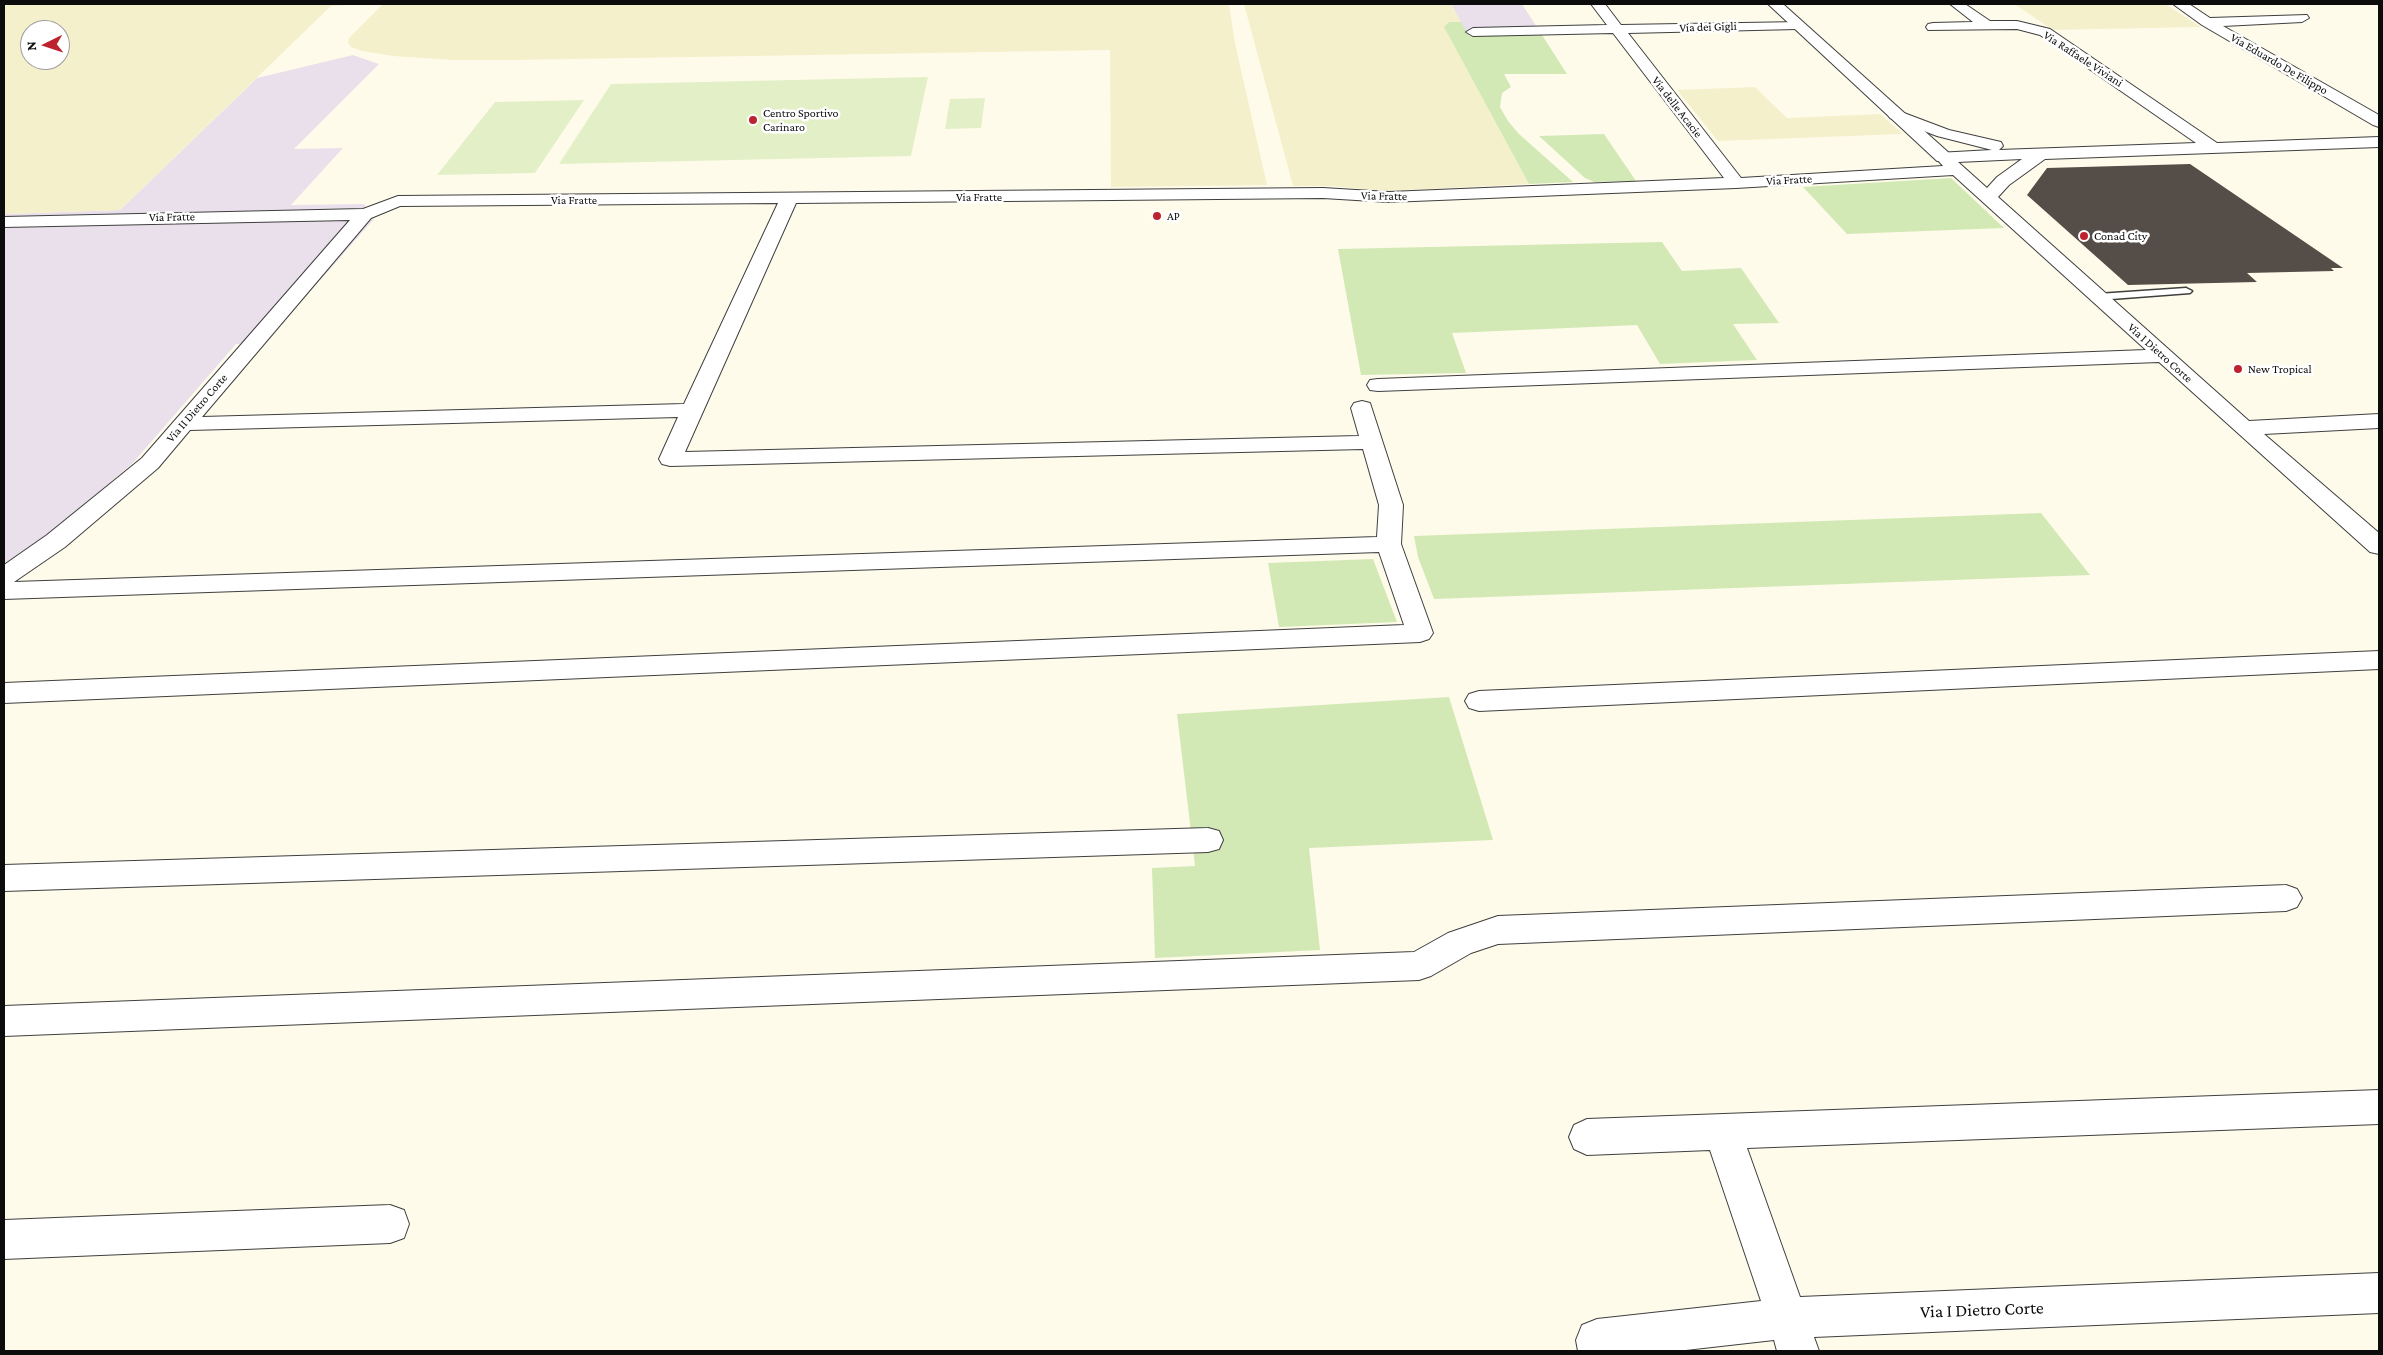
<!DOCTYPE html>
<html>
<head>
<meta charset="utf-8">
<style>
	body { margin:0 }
	#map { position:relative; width:2383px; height:1355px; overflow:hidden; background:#fffbeb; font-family:"Crimson Pro",serif }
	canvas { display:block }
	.frame { position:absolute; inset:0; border:5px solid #0c0c0c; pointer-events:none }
	.north { position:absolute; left:20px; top:20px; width:50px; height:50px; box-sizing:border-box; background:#fff; border:1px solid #9e9e9e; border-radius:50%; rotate:266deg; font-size:14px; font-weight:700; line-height:20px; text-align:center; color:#0c0c0c }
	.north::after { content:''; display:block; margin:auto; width:18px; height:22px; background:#bd232e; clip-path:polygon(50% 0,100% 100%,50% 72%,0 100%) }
</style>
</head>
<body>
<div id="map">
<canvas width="2383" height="1355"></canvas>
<div class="frame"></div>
<div class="north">N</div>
</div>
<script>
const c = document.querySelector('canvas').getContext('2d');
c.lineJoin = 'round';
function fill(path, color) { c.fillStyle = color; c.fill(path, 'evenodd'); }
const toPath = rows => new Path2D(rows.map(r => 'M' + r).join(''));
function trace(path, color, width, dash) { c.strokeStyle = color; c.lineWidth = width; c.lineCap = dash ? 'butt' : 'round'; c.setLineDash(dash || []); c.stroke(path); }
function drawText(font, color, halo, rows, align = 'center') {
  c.font = font + ' "Crimson Pro",serif'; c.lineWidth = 5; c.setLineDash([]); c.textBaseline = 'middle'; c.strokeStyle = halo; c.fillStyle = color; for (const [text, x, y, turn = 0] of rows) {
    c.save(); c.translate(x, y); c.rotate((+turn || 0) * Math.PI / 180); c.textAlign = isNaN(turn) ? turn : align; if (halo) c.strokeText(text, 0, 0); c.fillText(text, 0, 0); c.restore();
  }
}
fill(toPath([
	[1451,4,1522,4,1542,35,1468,36],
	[353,55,379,64,294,149,343,148,291,205,364,204,374,219,264,344,236,344,132,464,43,539,4,565,4,214,120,210,257,78]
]), '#eae0eb');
fill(toPath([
	[4,4,373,4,331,6,120,210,4,214],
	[30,30,60,30,60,60,30,60],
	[383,4,1229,4,1235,43,1267,185,1111,187,1110,50,515,60,453,60,393,56,362,51,351,47,348,43,349,38],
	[1244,4,1451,4,1461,22,1449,22,1445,28,1529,184,1387,191,1330,186,1293,186],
	[2014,4,2165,4,2201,27,2053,30],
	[1755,87,1787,118,1880,114,1903,134,1718,141,1677,90]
]), '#f5f0cc');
fill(toPath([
	[1449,22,1461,22,1469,36,1542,35,1567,74,1504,74,1511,87,1502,93,1500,107,1508,121,1519,134,1573,182,1529,184,1444,27],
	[1604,134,1636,181,1594,182,1585,178,1539,136],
	[1951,178,2004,228,1847,234,1803,187],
	[1662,242,1682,271,1741,268,1779,323,1733,324,1757,360,1660,364,1637,325,1452,333,1466,373,1361,375,1338,249],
	[2041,513,2090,575,1434,599,1418,557,1414,536],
	[1373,559,1397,622,1279,627,1268,563],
	[1449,697,1493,840,1309,848,1320,950,1155,958,1152,868,1195,866,1177,714]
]), '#d2e9b5');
fill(toPath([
	[928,77,911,156,559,164,611,84],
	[985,98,981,128,945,129,950,99],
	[584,100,535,173,437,175,495,102]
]), '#e3f0c7');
fill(toPath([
	[2190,164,2343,268,2331,268,2334,271,2247,273,2257,282,2128,285,2027,195,2047,168]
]), '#554d48');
const service = toPath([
	[2186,288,2192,291,2190,293,2098,300,2092,297,2098,294,2186,288]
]);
const minor = toPath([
	[1591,4,1605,4,1621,25,1802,22,1804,25,1802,28,1797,29,1628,33,1741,178,1943,166,1935,157,1937,153,1992,150,1937,136,1890,118,1888,115,1890,112,1896,110,1949,130,2001,142,2003,146,1999,150,2196,143,2040,35,2017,29,1928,30,1926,27,1928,24,1933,23,1973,22,1950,4,1965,4,1990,21,2017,21,2050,29,2217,143,2379,137,2379,147,2045,159,2009,185,1998,197,2249,421,2379,414,2379,428,2264,434,2379,533,2379,554,2370,552,2159,362,1378,391,1370,390,1367,385,1370,380,1378,379,2146,350,1953,175,1736,188,1389,202,1323,198,796,203,685,452,1359,436,1351,408,1354,403,1362,401,1370,403,1403,505,1401,544,1433,633,1429,639,1420,642,4,703,4,683,1404,625,1379,552,4,599,4,565,47,535,142,458,350,220,4,227,4,217,363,209,398,196,1323,188,1389,192,1724,178,1613,33,1473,36,1466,32,1473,28,1607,25,1591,4],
	[2022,159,1997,177,1987,188,1958,162,2022,159],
	[778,203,684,404,202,417,371,218,400,206,778,203],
	[678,417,659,459,662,464,670,466,1363,449,1379,505,1377,537,14,582,65,547,158,468,190,430,678,417],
	[2173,4,2189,4,2210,18,2307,15,2309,18,2302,22,2223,26,2379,115,2379,127,2373,125,2202,25,2173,4],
	[2379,651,2379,669,1479,711,1469,708,1465,701,1469,694,1479,691,2379,651],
	[1208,828,1219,831,1223,840,1219,849,1208,852,4,891,4,865,1208,828],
	[2286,885,2297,889,2302,898,2297,907,2286,911,1498,944,1471,953,1431,976,1419,980,4,1036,4,1006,1414,952,1448,933,1498,916,2286,885],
	[2379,1090,2379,1124,1747,1148,1800,1297,2379,1273,2379,1313,1814,1337,1819,1351,1777,1351,1774,1340,1677,1351,1578,1351,1576,1340,1582,1325,1597,1319,1761,1301,1710,1150,1587,1155,1574,1149,1569,1137,1574,1125,1587,1119,2379,1090],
	[390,1205,404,1210,409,1224,404,1238,390,1243,4,1259,4,1220,390,1205]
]);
const tertiary = toPath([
	[1768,4,1783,4,1949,153,1951,157,1949,161,1937,161,1768,4]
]);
trace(service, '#3f3f3f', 3);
trace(minor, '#3f3f3f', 2);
trace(tertiary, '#3f3f3f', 2);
fill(service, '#fff');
fill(minor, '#fff');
fill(tertiary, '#fff');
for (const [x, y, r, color] of [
	[753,120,5,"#bd232e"],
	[1157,216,5,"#bd232e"],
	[2084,236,5,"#bd232e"],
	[2238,369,5,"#bd232e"]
]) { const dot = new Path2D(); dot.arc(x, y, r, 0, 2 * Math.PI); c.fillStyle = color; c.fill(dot); trace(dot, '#fff', 2); }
drawText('12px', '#0c0c0c', '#fff', [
	["Via dei Gigli",1708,27,-2],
	["Via Raffaele Viviani",2083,59,33],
	["Via Eduardo De Filippo",2279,64,30],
	["Via delle Acacie",1677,107,52],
	["Via Fratte",1789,180,-3],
	["Via Fratte",1384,196,1],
	["Via Fratte",979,197],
	["Via Fratte",574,200],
	["Via Fratte",172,217,-1],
	["Via I Dietro Corte",2160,353,42],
	["Via II Dietro Corte",197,408,-49]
]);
drawText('12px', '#0c0c0c', '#fff', [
	["Centro Sportivo",763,113],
	["Carinaro",763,127],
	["AP",1167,216],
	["Conad City",2094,236],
	["New Tropical",2248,369]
], 'left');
drawText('18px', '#0c0c0c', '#fff', [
	["Via I Dietro Corte",1982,1310,-2]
]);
</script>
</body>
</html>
